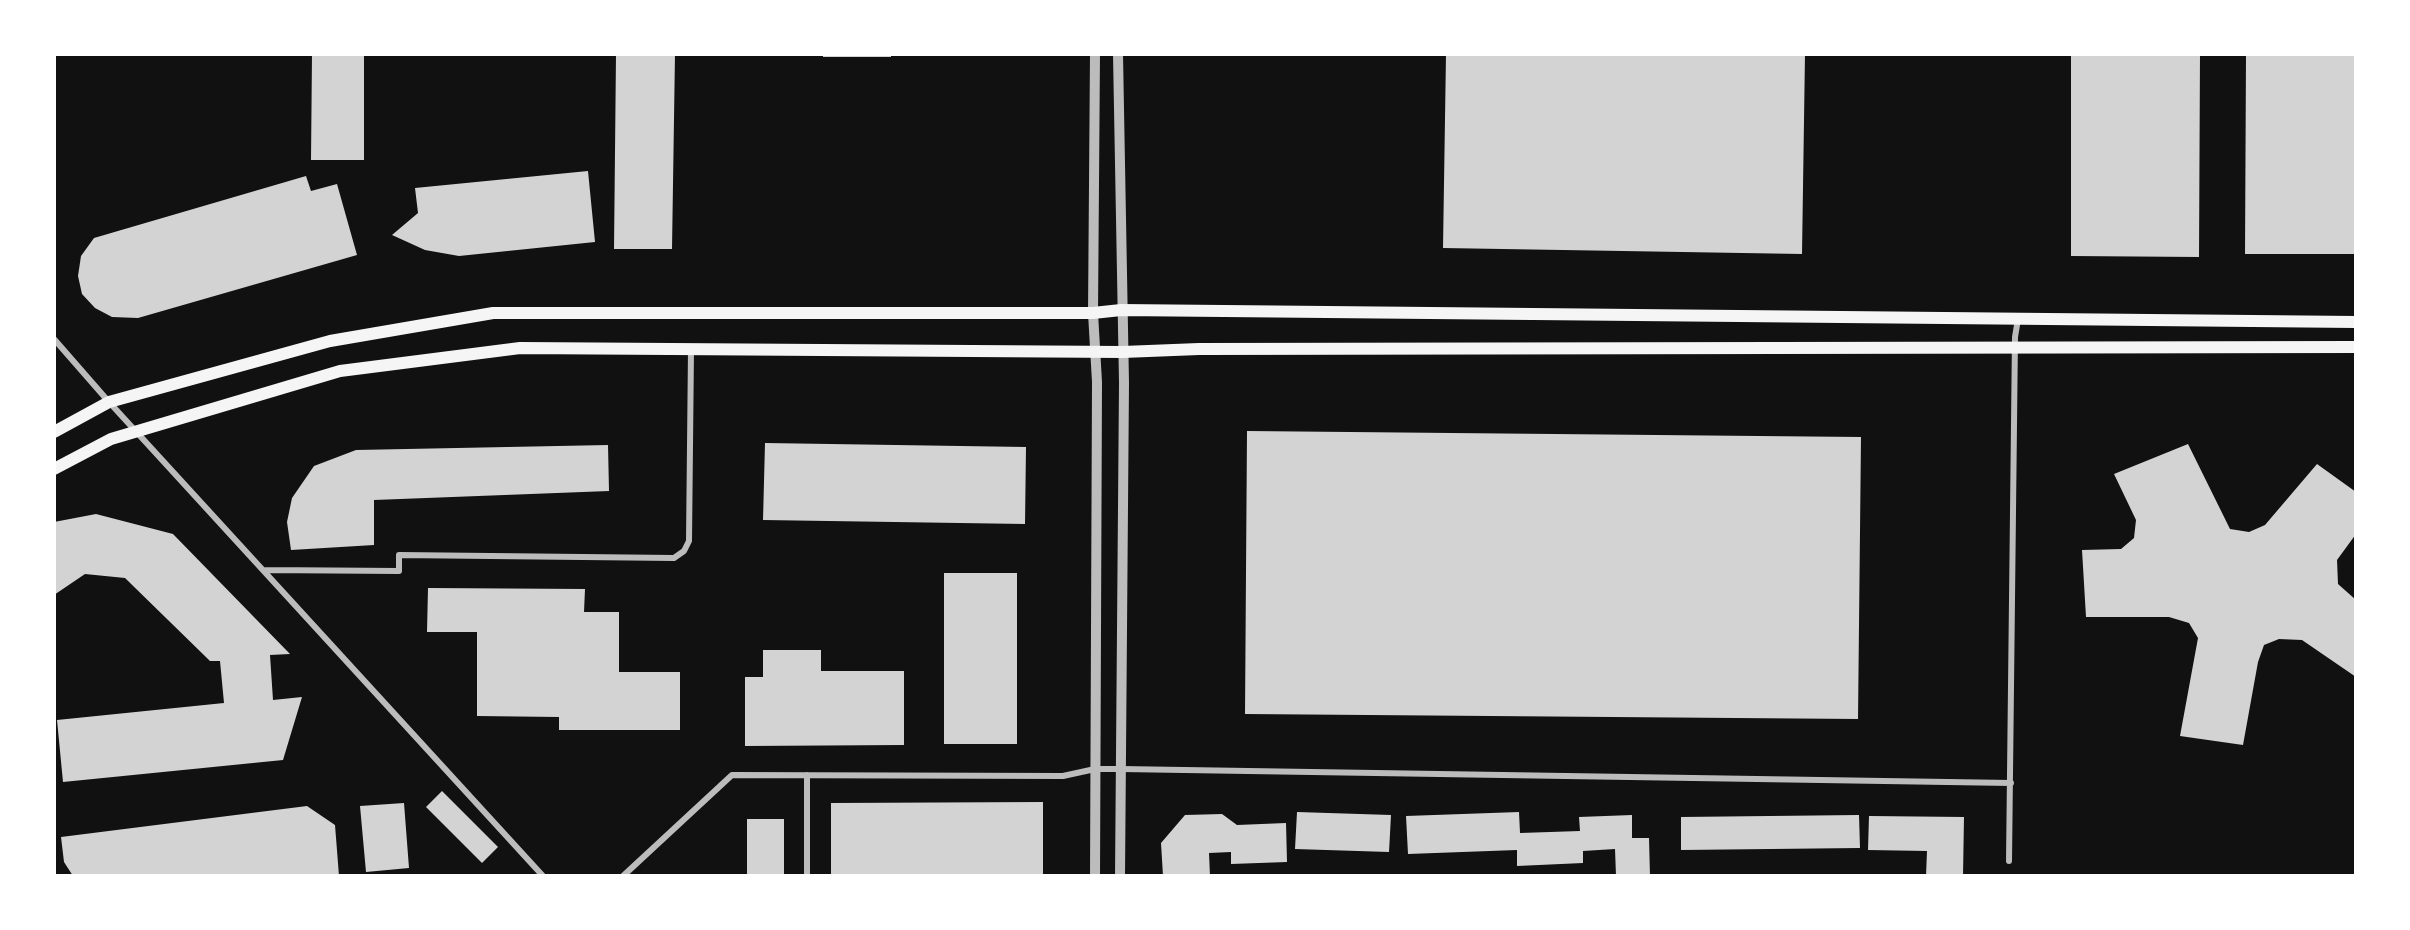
<!DOCTYPE html>
<html>
<head>
<meta charset="utf-8">
<style>
	body { margin:0 }
	#map { position:relative; width:2410px; height:930px; overflow:hidden; background:#111; font-family:Quicksand,sans-serif }
	canvas { display:block }
	.frame { position:absolute; inset:0; border:56px solid #fff; pointer-events:none }
</style>
</head>
<body>
<div id="map">
<canvas width="2410" height="930"></canvas>
<div class="frame"></div>
</div>
<script>
const c = document.querySelector('canvas').getContext('2d');
c.lineJoin = 'round';
function fill(path, color) { c.fillStyle = color; c.fill(path, 'evenodd'); }
const toPath = rows => new Path2D(rows.map(r => 'M' + r).join(''));
function trace(path, color, width, dash) { c.strokeStyle = color; c.lineWidth = width; c.lineCap = dash ? 'butt' : 'round'; c.setLineDash(dash || []); c.stroke(path); }
fill(toPath([
	[312,54,364,54,364,160,311,160],
	[616,54,675,54,672,249,614,249],
	[823,54,891,54,891,57,823,57],
	[1446,54,1805,54,1802,254,1443,248],
	[2071,54,2200,54,2199,257,2071,256],
	[2246,54,2356,54,2356,254,2245,254],
	[588,171,595,242,459,256,425,250,392,235,418,213,415,188],
	[306,176,311,191,337,184,357,255,138,318,112,317,95,308,82,294,78,276,81,256,94,238],
	[1247,431,1861,437,1858,719,1245,714],
	[765,443,1026,447,1025,524,763,520],
	[2188,444,2230,529,2249,532,2265,525,2317,464,2356,492,2356,534,2337,560,2338,584,2356,600,2356,677,2302,640,2279,639,2264,645,2258,662,2243,745,2180,736,2198,638,2189,623,2169,617,2086,617,2082,550,2121,549,2134,538,2136,520,2114,474],
	[608,445,609,491,374,500,374,545,291,550,287,522,292,498,314,466,356,450],
	[96,514,173,534,290,654,270,655,273,700,302,697,283,760,63,782,57,720,224,703,220,661,210,661,125,578,85,574,54,595,54,522],
	[944,573,1017,573,1017,744,944,744],
	[428,588,585,589,584,612,619,612,619,672,680,672,680,730,559,730,559,717,477,716,477,632,427,632],
	[763,650,821,650,821,671,904,671,904,745,745,746,745,677,763,677],
	[442,791,498,847,482,863,426,807],
	[1043,802,1043,876,831,876,831,803],
	[404,803,409,868,366,872,360,806],
	[307,806,335,825,339,876,73,876,64,862,61,837],
	[1297,812,1391,815,1389,852,1295,849],
	[1519,812,1520,833,1580,831,1579,817,1632,815,1632,838,1649,838,1650,876,1616,876,1615,849,1583,851,1583,863,1517,866,1517,850,1408,854,1406,816],
	[1222,814,1237,825,1286,823,1287,862,1231,864,1231,852,1209,853,1210,876,1163,876,1161,843,1185,815],
	[1859,815,1860,848,1681,850,1681,817],
	[1869,816,1964,817,1963,876,1926,876,1927,851,1868,850],
	[747,819,784,819,784,876,747,876]
]), '#d3d3d3');
trace(toPath([
	[54,339,109,402,543,876],
	[264,570,399,571,399,555,674,558,684,551,689,541,691,350],
	[807,775,807,876],
	[2009,861,2015,337,2018,319],
	[623,876,732,775,1063,776,1095,769,1121,769,2011,783]
]), '#bcbcbc', 6);
trace(toPath([
	[1095,54,1093,313,1097,382,1095,876],
	[1118,54,1124,383,1120,876]
]), '#bcbcbc', 10);
trace(toPath([
	[54,432,109,402,330,341,493,313,1093,313,1121,310,2356,322],
	[54,469,111,439,340,371,520,348,1123,352,1199,349,2356,347]
]), '#f5f5f5', 12);
</script>
</body>
</html>
